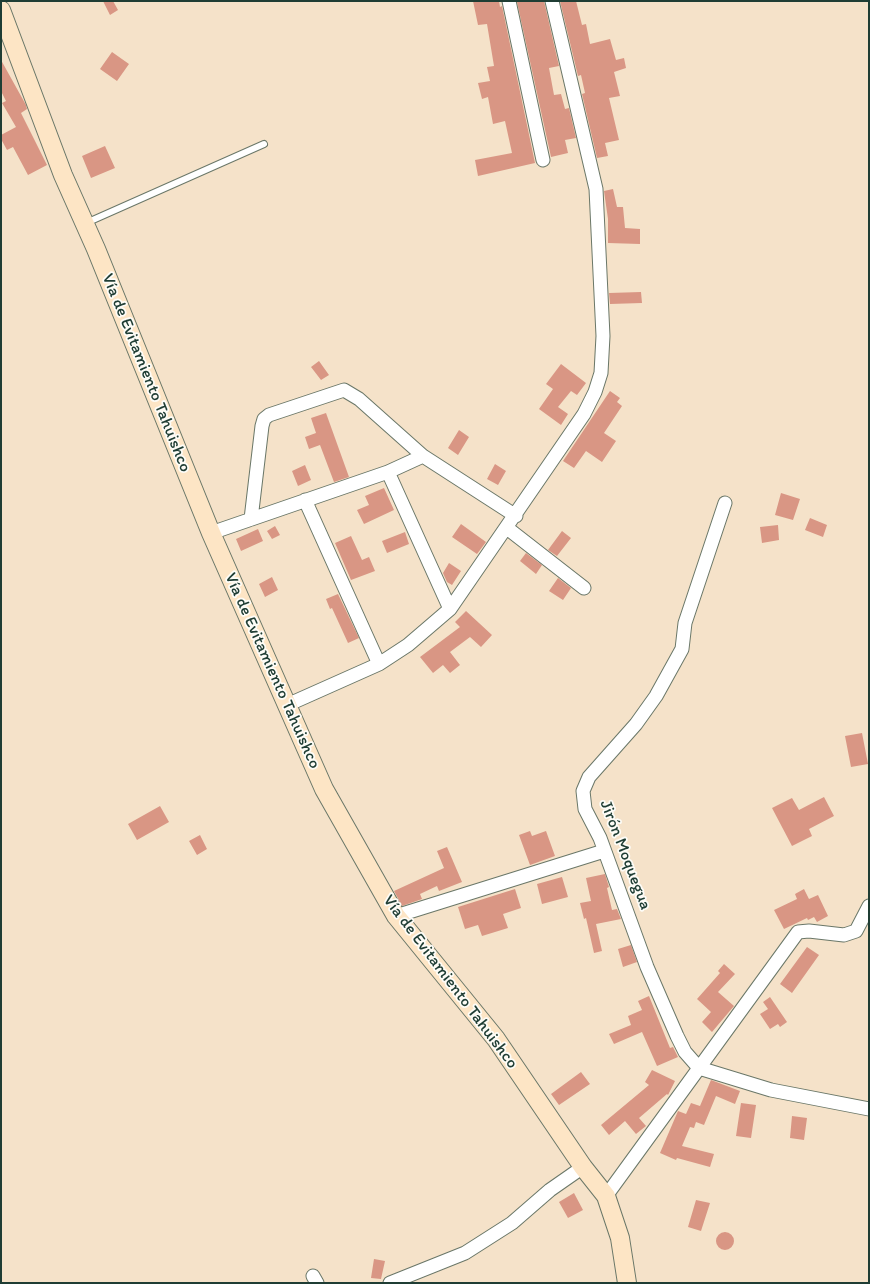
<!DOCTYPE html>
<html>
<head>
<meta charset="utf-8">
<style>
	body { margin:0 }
	#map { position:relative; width:870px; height:1284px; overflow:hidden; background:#f5e2c9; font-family:Itim,sans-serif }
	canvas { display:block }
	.frame { position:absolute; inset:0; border:2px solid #1f3d34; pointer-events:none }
</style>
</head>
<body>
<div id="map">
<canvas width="870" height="1284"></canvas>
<div class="frame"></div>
</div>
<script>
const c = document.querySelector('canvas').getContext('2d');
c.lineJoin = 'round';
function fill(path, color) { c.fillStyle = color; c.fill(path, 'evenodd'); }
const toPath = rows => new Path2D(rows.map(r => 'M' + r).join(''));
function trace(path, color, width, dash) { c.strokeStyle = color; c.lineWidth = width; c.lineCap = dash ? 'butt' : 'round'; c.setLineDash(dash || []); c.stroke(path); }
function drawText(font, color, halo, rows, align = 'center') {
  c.font = font + ' Itim,sans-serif'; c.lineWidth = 3.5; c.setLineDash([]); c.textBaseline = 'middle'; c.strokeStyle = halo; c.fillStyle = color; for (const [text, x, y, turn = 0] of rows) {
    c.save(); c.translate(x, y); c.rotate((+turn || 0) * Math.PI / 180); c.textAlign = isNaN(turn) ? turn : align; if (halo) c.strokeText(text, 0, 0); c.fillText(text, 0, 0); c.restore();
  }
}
fill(toPath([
	[103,1,113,1,118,10,110,15],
	[473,1,499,1,500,7,502,6,535,163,478,176,475,160,512,153,505,121,493,124,488,97,482,99,478,83,490,81,487,67,494,66,487,24,478,25],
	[544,1,559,66,549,68,554,95,561,94,565,109,569,108,576,138,565,140,568,153,551,157,517,2],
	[560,1,576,1,582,25,586,24,590,44,610,39,616,60,624,58,626,68,614,72,620,96,609,98,619,140,605,143,608,156,597,158,582,94,585,93,581,75,578,76],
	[112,52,129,64,117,81,100,69],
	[1,60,26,105,27,109,21,113,47,165,28,175,13,147,7,150,1,139,1,135,16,127,2,103,6,101,1,91],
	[105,146,115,168,91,178,82,156],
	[613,189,617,207,623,207,625,228,640,229,640,244,608,243,608,219,604,191],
	[641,292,642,303,610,304,609,293],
	[319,361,329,375,321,380,311,367],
	[561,364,586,383,577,395,571,391,558,407,568,414,561,425,539,409,553,389,546,384],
	[610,391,620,398,617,402,622,406,604,433,616,441,602,462,586,451,574,468,563,461],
	[326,413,349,477,334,482,320,445,309,449,305,437,316,433,311,418],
	[459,430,469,437,458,455,448,448],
	[495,464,506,471,498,485,487,479],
	[305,465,311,480,298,486,292,471],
	[384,488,394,510,364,524,357,510,369,505,365,496],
	[781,493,800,499,793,520,775,515],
	[810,518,827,525,823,537,805,530],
	[461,524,486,542,477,554,452,537],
	[778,525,779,540,762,543,760,527],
	[275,526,280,535,272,539,267,531],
	[258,529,263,541,241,551,236,539],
	[562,531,571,538,557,556,548,550],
	[405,532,409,544,387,553,382,541],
	[351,536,362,560,369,557,375,571,351,580,335,543],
	[526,553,542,565,536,574,520,561],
	[449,563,461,571,452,585,447,582,443,573],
	[272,577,278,590,265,597,259,584],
	[558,578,571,588,563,600,549,591],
	[338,594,359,638,348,643,332,608,330,609,326,599],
	[466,611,492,635,481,647,470,637,450,652,460,665,450,673,443,665,433,673,420,657,460,627,455,622],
	[862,733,868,764,851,767,845,736],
	[824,797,834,816,809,829,812,836,792,846,772,808,792,798,799,810],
	[160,806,169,822,137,840,128,824],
	[530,831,532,836,546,831,555,856,530,865,519,835],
	[200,835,207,849,197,855,189,841],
	[447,847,462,882,439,891,437,886,420,894,422,899,402,906,394,891,444,868,437,851],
	[605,874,609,887,607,888,612,910,617,909,621,919,596,924,602,951,594,953,586,918,584,919,580,903,591,901,586,878],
	[562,877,568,897,542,904,537,884],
	[515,889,521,908,503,914,508,928,482,936,478,925,465,929,458,907],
	[804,889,809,899,818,895,828,916,817,922,814,917,808,920,807,918,784,929,774,910,797,899,795,894],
	[631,945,637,962,623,967,618,949],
	[807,947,819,955,792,993,780,984],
	[724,964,735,974,718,992,734,1006,712,1032,702,1022,711,1012,697,999,720,973,718,971],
	[649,996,670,1048,673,1047,678,1057,657,1066,642,1032,614,1044,609,1034,631,1025,628,1016,642,1010,638,1001],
	[770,997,787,1022,780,1027,778,1024,770,1029,760,1014,768,1009,763,1002],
	[652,1070,675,1081,668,1095,667,1094,639,1118,646,1126,636,1134,625,1121,609,1135,601,1125,649,1085,645,1082],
	[581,1072,590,1084,559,1105,551,1094],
	[711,1080,740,1091,735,1104,716,1096,704,1125,696,1122,694,1128,690,1127,682,1146,714,1154,710,1167,677,1158,676,1160,660,1153,678,1111,686,1114,691,1103,700,1106],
	[741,1103,756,1105,751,1138,736,1136],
	[792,1116,807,1118,804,1140,790,1138],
	[574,1193,583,1210,568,1218,559,1202],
	[696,1200,710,1203,701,1231,688,1227],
	'716 1241a9 9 0 1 1 18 0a9 9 0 1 1-18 0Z',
	[374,1259,385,1261,381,1279,371,1278]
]), '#d99684');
const lane = toPath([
	[86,223,264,144]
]);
const street = toPath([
	[509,1,543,160],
	[388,472,450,609],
	[305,500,379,664],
	[725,503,685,623,682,649,656,696,636,724,589,777,583,791,585,809,600,838,647,967,677,1036,685,1052,699,1068,771,1090,869,1109],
	[251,519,262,426,264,419,269,415,344,390,359,399,423,456],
	[507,528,584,588],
	[211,533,388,472,423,456,516,516],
	[287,705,379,664,408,645,450,609,584,414,595,392,601,373,603,336,596,189,552,1],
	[396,916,604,851],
	[606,1196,798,932,809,931,844,935,856,931,869,906],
	[313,1276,317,1283],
	[390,1283,465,1253,512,1223,550,1190,583,1167]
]);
const secondary = toPath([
	[1,10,63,175,96,249,211,533,324,789,396,916,496,1039,583,1167,606,1196,620,1238,627,1283]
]);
trace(lane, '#6a7768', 8);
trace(street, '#6a7768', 15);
trace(secondary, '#6a7768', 20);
trace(lane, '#fff', 6);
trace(street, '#fff', 13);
trace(secondary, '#fde5c5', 18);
drawText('17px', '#1f3d34', '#fdfcf7', [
	["Vía de Evitamiento Tahuishco",146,373,68],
	["Vía de Evitamiento Tahuishco",272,671,66],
	["Jirón Moquegua",625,855,69],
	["Vía de Evitamiento Tahuishco",450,982,53]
]);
</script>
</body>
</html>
